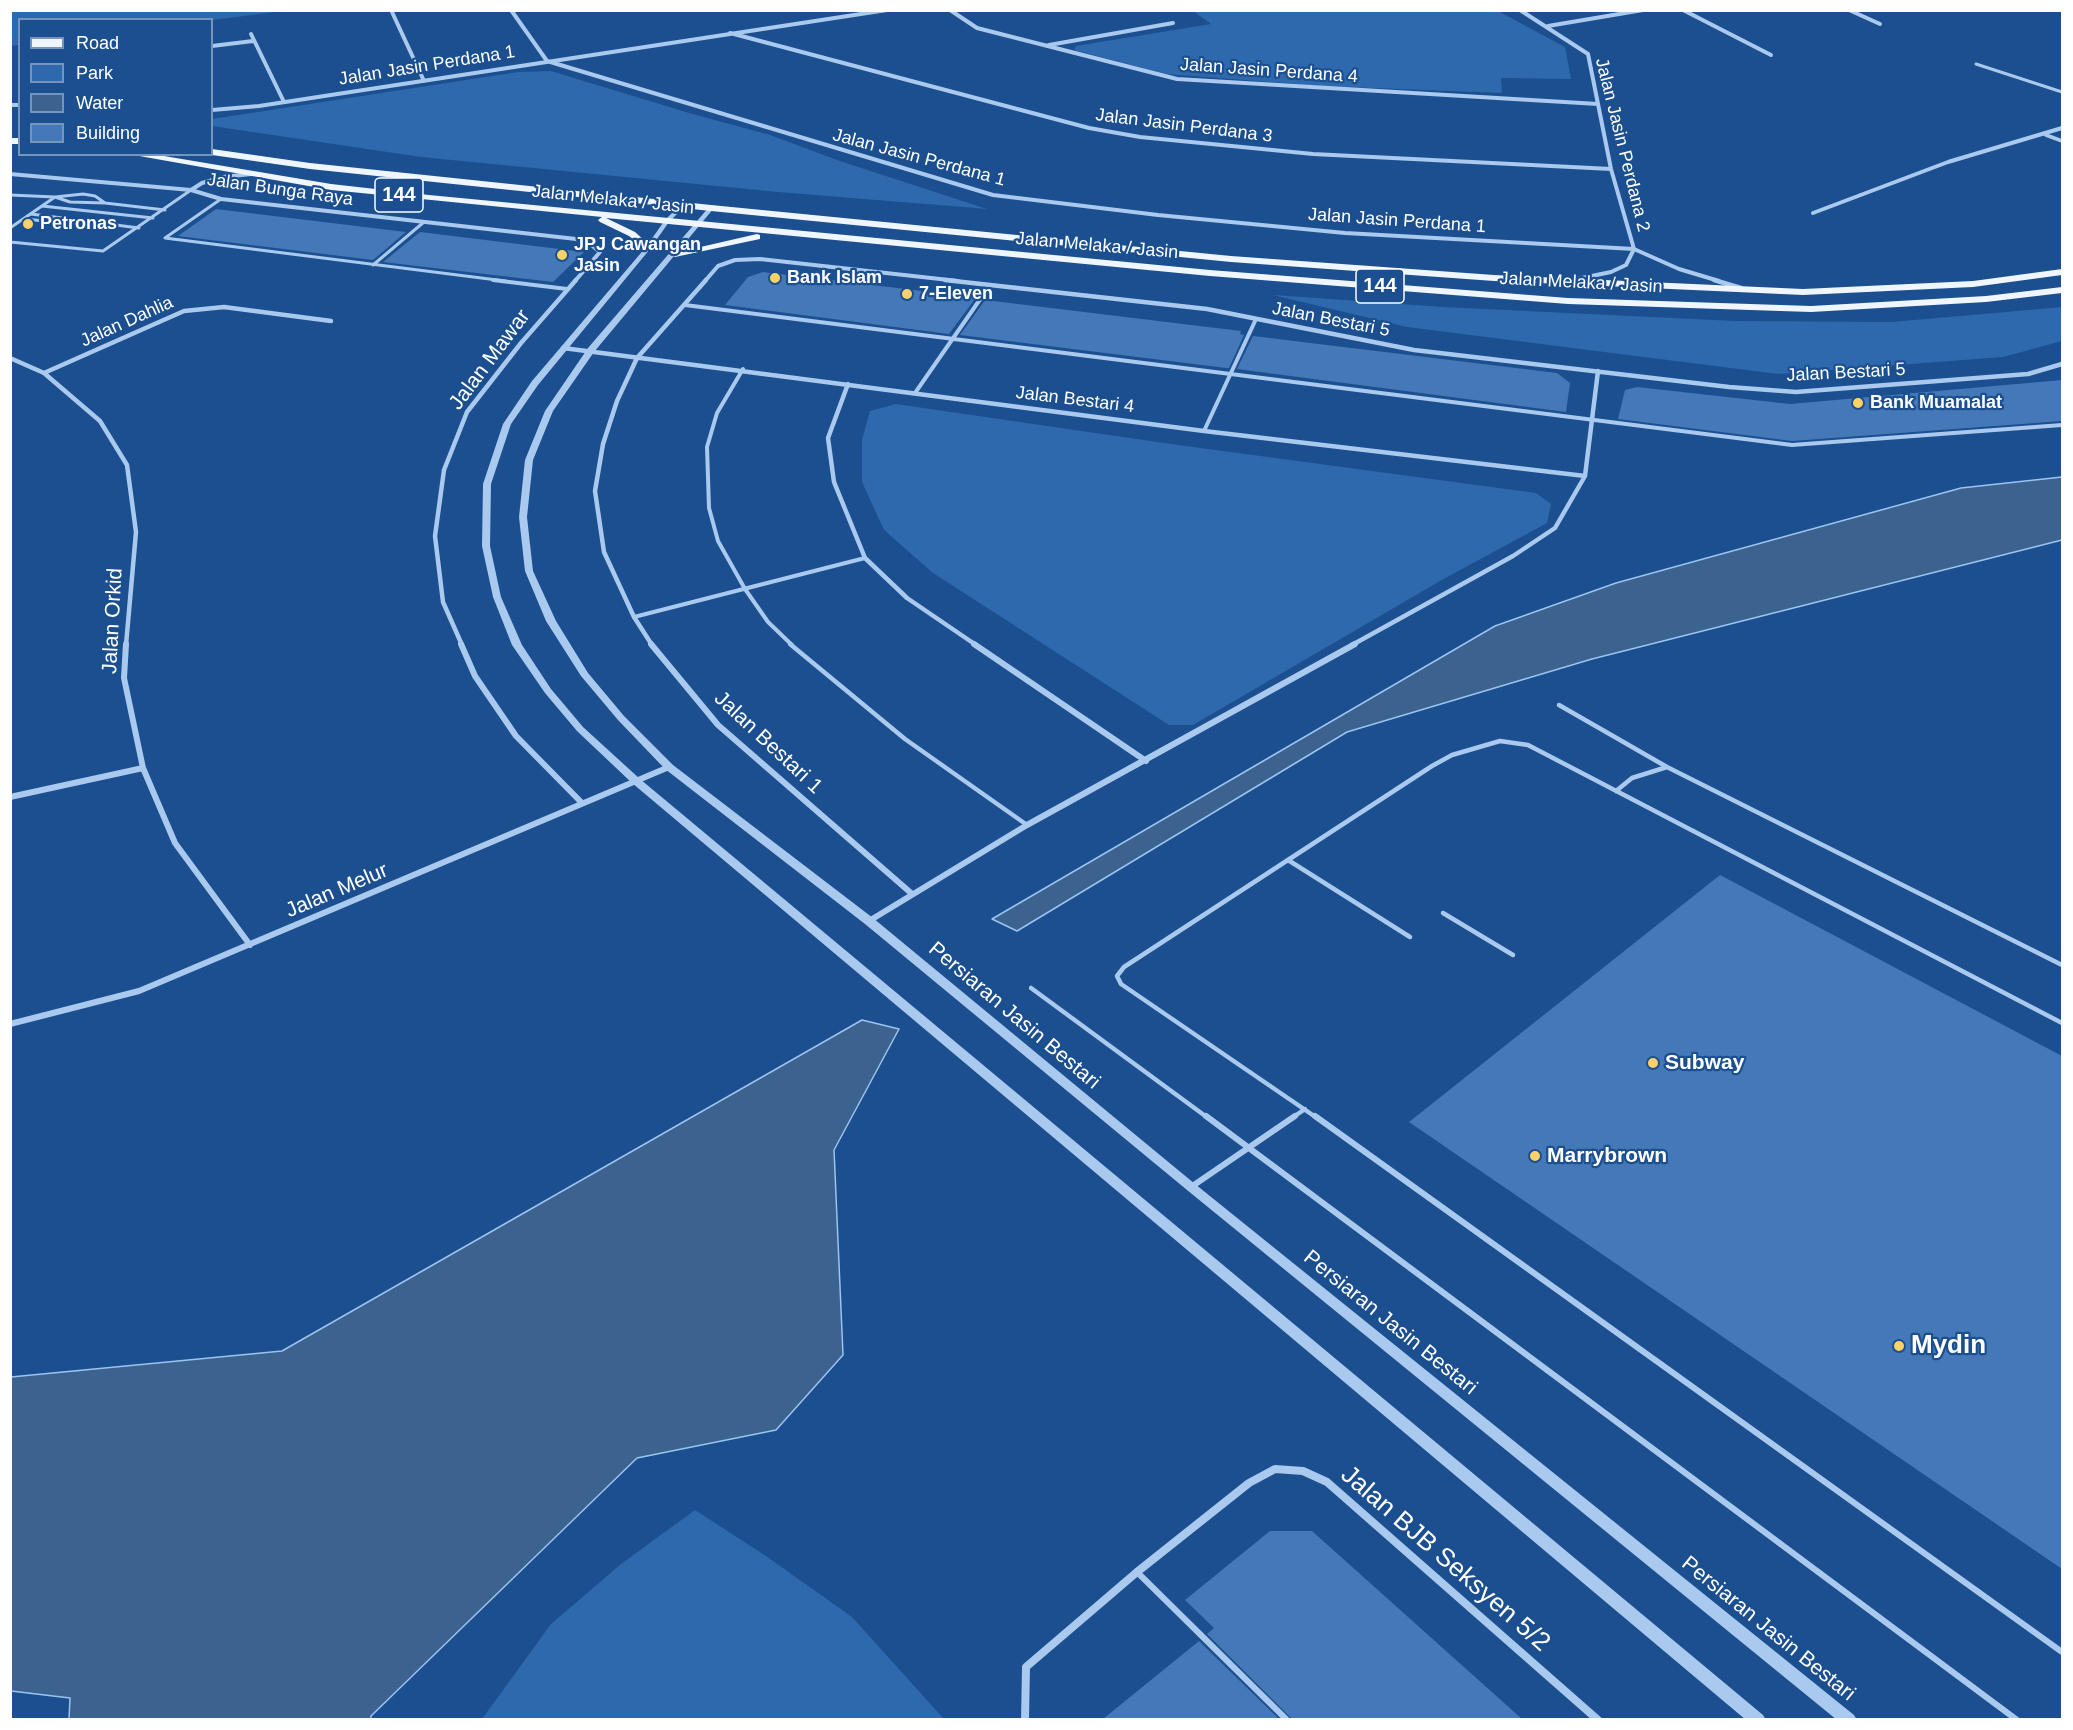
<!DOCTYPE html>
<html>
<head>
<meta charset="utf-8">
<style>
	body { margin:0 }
	#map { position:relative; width:2073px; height:1730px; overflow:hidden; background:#1b4f8f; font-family:Helvetica,sans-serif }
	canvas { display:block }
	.frame { position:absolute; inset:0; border:12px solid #fff; pointer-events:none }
	.legend { position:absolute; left:18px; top:18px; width:195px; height:138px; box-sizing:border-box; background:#1b4f8f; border:2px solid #7695bc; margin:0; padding:8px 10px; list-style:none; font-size:18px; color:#fff }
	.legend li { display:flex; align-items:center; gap:12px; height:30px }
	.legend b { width:30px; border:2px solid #7695bc }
</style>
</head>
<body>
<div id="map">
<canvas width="2073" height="1730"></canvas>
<div class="frame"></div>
<ul class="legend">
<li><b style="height:8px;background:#f0f6ff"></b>Road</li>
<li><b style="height:16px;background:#2e69ad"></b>Park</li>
<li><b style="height:16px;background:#3c6290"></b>Water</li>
<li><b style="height:16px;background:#4478b7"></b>Building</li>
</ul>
</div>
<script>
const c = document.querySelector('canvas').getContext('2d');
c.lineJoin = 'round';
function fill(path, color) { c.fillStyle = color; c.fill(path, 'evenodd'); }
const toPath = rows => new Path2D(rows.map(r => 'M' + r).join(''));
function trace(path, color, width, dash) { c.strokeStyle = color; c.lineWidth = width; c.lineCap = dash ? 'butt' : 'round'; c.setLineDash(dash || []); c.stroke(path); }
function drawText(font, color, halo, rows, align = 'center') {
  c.font = font + ' Helvetica,sans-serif'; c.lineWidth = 4.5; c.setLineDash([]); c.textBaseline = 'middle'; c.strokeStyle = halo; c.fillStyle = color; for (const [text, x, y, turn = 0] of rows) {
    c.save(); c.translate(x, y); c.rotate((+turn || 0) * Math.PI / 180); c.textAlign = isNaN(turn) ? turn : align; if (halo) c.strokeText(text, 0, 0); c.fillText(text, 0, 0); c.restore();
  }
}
fill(toPath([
	[10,11,11,10,283,11,212,20,20,20,19,45,11,46],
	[1193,11,1498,11,1565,47,1571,79,1501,78,1502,93,1322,86,1166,74,1074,50,1076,46,1211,24],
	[551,71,689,113,770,135,840,161,987,209,778,192,421,157,212,126,212,119,518,72],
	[1273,295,1443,307,1735,321,1892,322,2062,307,2062,341,2003,357,1778,374,1407,327],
	[896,404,1171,444,1536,493,1551,504,1547,523,1440,581,1193,725,1169,725,933,573,884,530,862,482,862,440,870,411],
	[695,1510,766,1556,852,1617,944,1719,482,1719,551,1624,621,1564]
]), '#2e69ad');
const water = toPath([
	[2062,477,2062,540,1592,659,1347,732,1017,931,992,919,1495,626,1616,583,1961,488,2062,477],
	[862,1020,899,1029,834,1150,843,1355,776,1430,637,1458,371,1716,371,1719,69,1719,70,1698,11,1691,11,1377,282,1351,862,1020]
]);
fill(water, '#3c6290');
trace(water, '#9cc4f0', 1.5);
fill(toPath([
	[216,209,406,232,373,260,178,236],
	[420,232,584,252,553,282,383,262],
	[763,272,973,297,975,299,949,334,725,305,748,277],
	[985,300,1241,331,1240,334,1244,335,1229,368,1226,368,960,335],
	[1253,336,1557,373,1570,383,1566,412,1237,369],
	[2062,380,2062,421,1792,441,1618,419,1625,390,1637,387,1790,404],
	[1720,875,2062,1056,2062,1569,1409,1122],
	[1270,1531,1312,1531,1522,1719,1292,1719,1207,1634,1214,1628,1185,1600],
	[1199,1641,1279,1719,1103,1719]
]), '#4478b7');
trace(toPath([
	[1976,64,2062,92],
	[10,195,55,197,83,194,95,196,105,203,165,210],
	[221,199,165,238,505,281],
	[42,206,153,218],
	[31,214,139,228],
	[25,219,82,225,94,223],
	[10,228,55,197,70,202,105,203],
	[10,242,103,251,191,190],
	[373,265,424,222]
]), '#a9c9ee', 3);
trace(toPath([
	[493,280,567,289],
	[685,305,1792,445,2062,425],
	[743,369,717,413,707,447,709,508,718,541,745,589,768,622,792,645],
	[915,393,990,285],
	[1204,431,1256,319],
	[634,617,865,558]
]), '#a9c9ee', 4);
trace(toPath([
	[790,644,905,739,1027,825],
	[1559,705,1667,767,2062,965],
	[1616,791,1632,778,1667,767],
	[1288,860,1410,937],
	[1443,913,1513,955],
	[1031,988,1208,1118],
	[1292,1118,1305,1109],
	[1317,1118,1121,984,1117,976,1124,967,1432,766,1452,755,1500,741,1528,745,2062,1023]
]), '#a9c9ee', 4.5);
trace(toPath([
	[1206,1116,2017,1720],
	[1315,1116,2062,1652],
	[1191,1187,1295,1116],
	[1137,1572,1287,1720]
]), '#a9c9ee', 6);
trace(toPath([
	[511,10,547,61],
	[950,10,977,28,1177,79,1598,104],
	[1520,10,1588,54,1611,169,1634,249],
	[1683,10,1771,55],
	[1849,10,1880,24],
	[392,12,424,81],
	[1548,26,1643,10],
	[730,33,1089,128,1140,137,1313,154,1611,169],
	[251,34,284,102],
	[1049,45,1173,23],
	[212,46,253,41],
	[547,61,993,195,1158,215,1345,233,1634,249,1679,269,1719,281],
	[10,105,20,105],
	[212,110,259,106,887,10],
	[2046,135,2062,141],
	[10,174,191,190,221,199,585,240,600,252,575,281],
	[191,190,202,183,223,177,251,174],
	[1813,213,1948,162,2062,128],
	[1572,280,1611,272,1626,265,1634,249],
	[705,281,718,266,735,260,760,259,958,281]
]), '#a9c9ee', 4);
trace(toPath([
	[945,280,1207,309,1414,350,1729,387,1796,392,2028,374,2062,364],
	[1714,280,1741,288],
	[563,348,1204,431,1585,476],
	[10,358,44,373,100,421,127,465,136,532,126,645],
	[44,373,184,311,224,307,331,321],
	[848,384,828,438,834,482,865,558,907,598,976,645],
	[462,645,443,602,435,536,444,470,467,412,521,343,576,280],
	[652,645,634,617,604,552,595,491,603,444,617,401,637,358,706,280],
	[1352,645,1513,556,1555,528,1585,476,1598,371]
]), '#a9c9ee', 4.5);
trace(toPath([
	[126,644,124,678,143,768,175,843,250,945],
	[461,644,475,676,516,736,582,803],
	[651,644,718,725,911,893],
	[974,644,1146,761],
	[10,797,143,768],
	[869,921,1027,825,1355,644],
	[10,1024,139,991,669,767]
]), '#a9c9ee', 6);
trace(toPath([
	[1025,1720,1026,1667,1137,1572,1249,1483,1275,1469,1303,1471,1327,1482,1598,1720]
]), '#a9c9ee', 8);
fill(toPath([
	[682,203,687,204,669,222,650,249,538,385,511,424,491,484,490,546,501,597,522,645,551,689,583,727,640,779,1763,1715,1766,1720,1746,1720,632,783,577,731,545,693,512,645,493,597,482,546,483,484,503,424,532,381,646,247,665,220,682,203],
	[709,207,714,208,594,352,553,411,533,460,527,517,533,571,556,621,588,673,624,716,673,765,873,918,1195,1184,1854,1715,1857,1720,1837,1720,1187,1190,865,924,665,769,618,720,581,676,546,621,525,571,519,517,525,460,545,411,588,348,709,207]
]), '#a9c9ee');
fill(toPath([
	[10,138,20,138,20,144,10,144,10,138],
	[212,149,310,163,711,205,1231,256,1494,275,1803,289,1973,281,2062,269,2062,275,1973,287,1803,295,1494,281,1231,262,711,211,310,169,212,155,212,149],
	[128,154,152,154,331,184,429,195,1210,270,1568,298,1811,306,1986,296,2062,287,2062,293,1986,302,1811,312,1568,304,1210,276,606,218,635,232,653,248,648,251,629,236,600,222,598,220,602,217,331,190,128,154],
	[757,234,760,235,760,239,675,257,670,254,757,234]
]), '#f0f6ff');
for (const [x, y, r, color] of [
	[28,224,6,"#ffd166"],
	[562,255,6,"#ffd166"],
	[775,278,6,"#ffd166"],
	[907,294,6,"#ffd166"],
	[1858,403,6,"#ffd166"],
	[1653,1063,6,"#ffd166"],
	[1535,1156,6,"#ffd166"],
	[1899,1346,6,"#ffd166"]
]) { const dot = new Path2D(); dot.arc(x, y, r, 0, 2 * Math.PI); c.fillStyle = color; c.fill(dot); trace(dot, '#1b4f8f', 2); }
drawText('18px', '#fff', '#1b4f8f', [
	["Jalan Jasin Perdana 1",427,66,-9],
	["Jalan Jasin Perdana 4",1269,71,4],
	["Jalan Jasin Perdana 3",1184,126,7],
	["Jalan Jasin Perdana 2",1622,145,76],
	["Jalan Jasin Perdana 1",919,158,15],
	["Jalan Bunga Raya",280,190,8],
	["Jalan Melaka / Jasin",613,200,6],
	["Jalan Jasin Perdana 1",1397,221,4],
	["Jalan Melaka / Jasin",1097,246,5],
	["Jalan Melaka / Jasin",1581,283,3],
	["Jalan Bestari 5",1331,320,11],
	["Jalan Dahlia",127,322,-24],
	["Jalan Bestari 5",1846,373,-3],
	["Jalan Bestari 4",1075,400,7]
]);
drawText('bold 18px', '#fff', '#1b4f8f', [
	["Petronas",40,224],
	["JPJ Cawangan",574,245],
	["Jasin",574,266],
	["Bank Islam",787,278],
	["7-Eleven",919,294],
	["Bank Muamalat",1870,403]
], 'left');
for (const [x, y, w] of [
	[399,195,48],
	[1380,286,48]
]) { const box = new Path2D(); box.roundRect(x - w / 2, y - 17, w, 34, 4.5); c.fillStyle = '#1b4f8f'; c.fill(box); trace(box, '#fff', 1.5); }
drawText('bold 20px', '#fff', null, [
	["144",399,195],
	["144",1380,286]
]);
drawText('21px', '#fff', '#1b4f8f', [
	["Jalan Mawar",490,360,-53],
	["Jalan Orkid",113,621,-87],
	["Jalan Bestari 1",768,743,43],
	["Jalan Melur",337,891,-23],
	["Persiaran Jasin Bestari",1014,1016,40],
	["Persiaran Jasin Bestari",1390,1323,39],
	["Persiaran Jasin Bestari",1768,1629,39]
]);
drawText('bold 21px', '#fff', '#1b4f8f', [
	["Subway",1665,1063],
	["Marrybrown",1547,1156]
], 'left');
drawText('bold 26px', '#fff', '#1b4f8f', [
	["Mydin",1911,1346]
], 'left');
drawText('26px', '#fff', '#1b4f8f', [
	["Jalan BJB Seksyen 5/2",1445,1559,41]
]);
</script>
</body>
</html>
